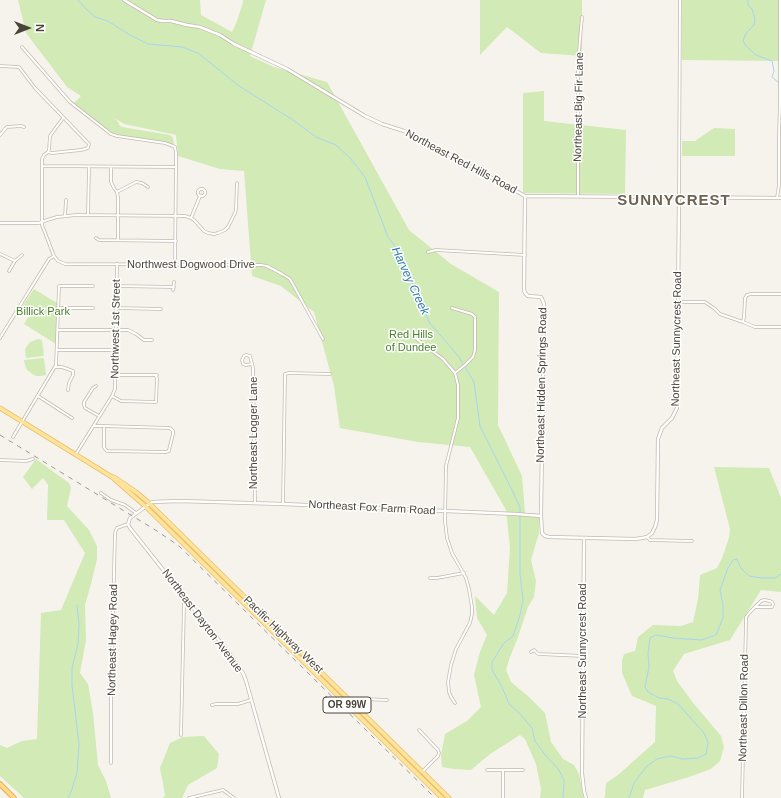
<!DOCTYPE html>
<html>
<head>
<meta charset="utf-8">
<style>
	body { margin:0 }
	#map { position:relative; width:781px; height:798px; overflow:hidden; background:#f6f3ec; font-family:Arial,sans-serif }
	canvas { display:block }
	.north { position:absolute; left:8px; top:8px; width:40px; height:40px; -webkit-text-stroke:3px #fff; paint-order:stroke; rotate:90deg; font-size:11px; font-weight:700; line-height:16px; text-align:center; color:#4b4439 }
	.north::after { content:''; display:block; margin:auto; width:14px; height:18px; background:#4b4439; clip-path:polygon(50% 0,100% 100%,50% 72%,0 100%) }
</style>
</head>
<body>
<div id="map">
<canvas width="781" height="798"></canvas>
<div class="north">N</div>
</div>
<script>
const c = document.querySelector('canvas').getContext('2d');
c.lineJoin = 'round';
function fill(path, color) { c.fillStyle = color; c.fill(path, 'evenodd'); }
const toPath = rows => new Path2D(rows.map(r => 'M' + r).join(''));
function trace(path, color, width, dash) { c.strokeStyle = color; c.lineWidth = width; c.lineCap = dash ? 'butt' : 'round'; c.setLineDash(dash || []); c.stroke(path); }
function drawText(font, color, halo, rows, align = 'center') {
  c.font = font + ' Arial,sans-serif'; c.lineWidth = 3; c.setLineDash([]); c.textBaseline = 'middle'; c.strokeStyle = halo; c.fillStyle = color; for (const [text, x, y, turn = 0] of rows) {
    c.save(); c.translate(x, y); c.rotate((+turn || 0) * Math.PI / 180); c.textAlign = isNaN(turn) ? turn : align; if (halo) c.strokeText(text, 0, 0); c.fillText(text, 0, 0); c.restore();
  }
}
fill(toPath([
	[18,0,200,0,201,15,232,32,237,21,243,2,243,0,266,0,250,56,274,67,327,82,409,230,451,264,499,292,498,425,522,476,525,513,539,514,539,533,531,560,536,581,534,597,528,607,517,640,510,657,506,670,511,682,529,697,545,713,551,742,563,759,574,765,579,774,583,795,584,798,540,798,541,789,536,764,525,739,520,735,490,754,471,770,454,769,442,767,441,755,445,734,467,721,481,707,474,675,480,652,487,635,477,618,475,596,494,615,507,593,510,547,506,510,470,447,418,442,340,428,334,386,314,312,281,286,252,276,244,171,220,169,178,156,176,135,124,124,113,117,119,123,119,125,122,127,170,135,173,138,174,145,165,143,114,135,109,132,73,104,81,96,67,87,26,33],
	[480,0,582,0,582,56,541,53,507,27,480,55],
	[682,0,781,0,781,61,682,60],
	[544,91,544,121,626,130,625,194,523,193,523,93],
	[714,128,735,129,735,156,682,156,682,141,695,141],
	[34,289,57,303,56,344,24,324,29,316,20,310],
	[38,339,42,340,44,355,43,356,26,358,25,349,27,346,30,342],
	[43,358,44,359,46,375,41,376,36,376,31,373,27,370,25,365,24,360],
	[36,459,69,483,71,488,67,506,89,530,97,546,97,559,91,584,85,605,86,640,80,673,88,684,93,713,98,765,106,781,111,798,24,798,0,776,0,745,7,748,22,741,37,739,41,613,61,610,85,553,64,520,47,520,48,485,43,478,32,489,23,477],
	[714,467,769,468,781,498,781,592,761,590,730,640,684,654,673,671,677,681,694,704,721,736,724,747,720,761,711,769,689,777,645,790,643,798,604,798,605,796,606,783,618,775,655,742,656,706,632,696,622,673,622,661,624,654,635,651,638,637,653,625,681,626,693,622,698,599,700,575,717,568,722,558,729,538,730,529],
	[204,736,219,754,217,768,188,785,182,798,163,798,165,795,160,768,170,743,183,737]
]), '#d2eab5');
trace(toPath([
	[78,0,86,9,95,17,108,21,130,35,148,44,182,47,198,53,239,86,293,120,316,137,336,145,350,158,365,177,388,237,400,253,407,272,419,297,429,322,459,357,474,382,480,426,510,486,520,507,520,513],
	[748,0,748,5,752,9,755,19,754,25,746,33,743,41,746,46,756,55,772,61,774,71,772,77,779,83],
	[520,516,520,574,523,600,520,615,513,636,504,643,492,662,492,670,502,687,509,704,520,714,532,728,535,741,546,756,559,770,564,781,563,798],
	[68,798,71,792,77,773,79,744,72,685,72,668,78,644,79,624,77,605],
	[629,798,634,783,647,766,657,759,670,756,683,759,698,758,706,754,708,742,704,733,678,704,668,699,659,698,648,692,645,687,649,667,648,653,650,638,656,635,673,638,702,640,716,635,723,618,723,605,720,590,728,568,733,560,737,559,740,567,749,576,762,578,775,578,781,574]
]), '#a9d4f2', 1);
const minor = toPath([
	[22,47,70,102,111,134,117,136,165,143,173,146,175,147,176,153,176,167,175,264],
	[0,66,19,67,35,88,89,144,88,148,81,150,52,153,48,152],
	[63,118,50,136,49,150,48,152,44,155,42,159,42,225,54,256,58,261,65,264,261,265,267,266,282,274,290,279,323,339],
	[0,135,5,129,7,127,21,126,24,127],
	[42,166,176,167],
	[111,167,111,182,114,188,117,192,118,198,118,240],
	[117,192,136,182,142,183,148,187],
	[578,196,578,63,582,17],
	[679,197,680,0],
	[777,198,779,185,779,135,780,103,780,0],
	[88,215,89,167],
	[65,216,66,200],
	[191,218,200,196,203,196,205,194,205,191,203,189,200,189,198,191,198,194,200,196],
	[0,223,39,223,44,221,57,217,76,215,185,216,191,218,194,220,204,231,208,233,214,234,218,233,225,230,228,227,235,213,236,209,237,183],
	[96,238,99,240,176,241],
	[428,252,436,250,525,255],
	[0,254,15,261],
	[9,271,15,261,22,255],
	[116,286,174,287],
	[173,290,174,282],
	[781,294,751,294,747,295,745,298,744,317,743,322,755,327,781,327],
	[678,302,705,302,715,309,720,314,743,322],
	[59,308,93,308],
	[116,308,161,309],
	[452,308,472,314,475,317,475,350,473,357,465,365,455,373,458,385,458,418,446,466,445,521,447,538,452,553,466,578,469,589,472,607,472,614,470,623,456,649,451,665,448,682,449,692,451,697,455,703],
	[58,330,128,330,136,334,144,340,152,340],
	[414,337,443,359,455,373],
	[0,338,49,259,54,256],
	[57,350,116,350],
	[252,364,246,365,243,364,242,360,244,356,246,355,250,356,253,368,255,503],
	[55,367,62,367,73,371,73,375,69,383,68,390],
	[116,375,157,375],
	[96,386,93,388,84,402,84,405,85,408,99,416],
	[38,396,72,418],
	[112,396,121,401,156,402],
	[156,402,157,378,156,376],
	[94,426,103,426,170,428,173,431,173,434,169,450,169,451,166,452,107,451,105,449,104,447,104,426],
	[13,437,56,365,59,286,93,286],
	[76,454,112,396,115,389,117,264],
	[0,460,26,461,33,459],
	[101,493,111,500,125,505,136,513],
	[283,504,285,374,289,373,330,374],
	[647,537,650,540,692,541],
	[430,578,437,578,464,573],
	[531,652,534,650,537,653,539,654,583,656],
	[212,705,216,704,238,704,251,700],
	[352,709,364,699,387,700],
	[419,730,438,750,439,753,438,756,422,772],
	[181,735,184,604,186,599],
	[111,763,111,694,115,533,116,530,117,528,128,524],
	[487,770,523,770],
	[189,798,223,790,234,798],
	[503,798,503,770],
	[742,798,746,621,746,617,750,612,755,607,772,607,773,604,772,602,770,601,764,600,761,601,755,607]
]);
const tertiary = toPath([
	[124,0,157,20,163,21,171,21,187,25,200,27,220,35,234,44,287,69,365,116,382,124,404,131,413,135,525,196,781,198],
	[525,196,524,290,525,293,528,296,541,297,542,299,544,304,541,516,542,533,545,536,549,537,635,539,642,538,647,537,652,533,655,527,657,520,658,439,662,428,672,418,677,408,679,197],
	[584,538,582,773,584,791,586,798],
	[279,798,246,681,243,673,233,658,130,528,128,524,130,518,152,502,179,501,283,504,516,514,541,516]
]);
const primary = toPath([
	[0,408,112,477,114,477,136,492,149,503,449,798],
	[113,478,145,506,442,798]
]);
const trunk = toPath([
	[0,784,14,798]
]);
trace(minor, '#c2bbae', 3.5);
trace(tertiary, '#c2bbae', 4);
trace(primary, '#e6c16a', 5);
trace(trunk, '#e0a43c', 5.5);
trace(minor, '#fff', 2);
trace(tertiary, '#fff', 2.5);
trace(primary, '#ffe39c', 3.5);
trace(trunk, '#ffd985', 4);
trace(toPath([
	[0,435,157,531,179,546,435,798]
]), '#9a9a9a', 1, [5, 5]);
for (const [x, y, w] of [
	[347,705,48]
]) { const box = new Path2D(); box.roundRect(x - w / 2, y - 8, w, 16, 3); c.fillStyle = '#fff'; c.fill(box); trace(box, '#4b4439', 1); }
drawText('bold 10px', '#4b4439', null, [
	["OR 99W",347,705]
]);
drawText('11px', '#4b4439', '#fff', [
	["Northeast Big Fir Lane",579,107,-89],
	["Northeast Red Hills Road",461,162,28],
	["Northwest Dogwood Drive",191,265],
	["Northwest 1st Street",116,329,-89],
	["Northeast Sunnycrest Road",677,339,-89],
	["Northeast Hidden Springs Road",542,385,-89],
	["Northeast Logger Lane",254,433,-90],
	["Northeast Fox Farm Road",372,508,3],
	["Northeast Dayton Avenue",202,621,53],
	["Pacific Highway West",283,635,44],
	["Northeast Hagey Road",113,640,-89],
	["Northeast Sunnycrest Road",583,651,-90],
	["Northeast Dillon Road",744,708,-89]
]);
drawText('11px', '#4a7f2a', '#fff', [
	["Billick Park",43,312],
	["Red Hills",411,335],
	["of Dundee",411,348]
]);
drawText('italic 12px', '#2e7ab2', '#fff', [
	["Harvey Creek",410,281,65]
]);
c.letterSpacing = '1px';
drawText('bold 15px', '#6e6250', '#fff', [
	["SUNNYCREST",674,201]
]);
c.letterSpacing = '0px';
</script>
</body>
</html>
